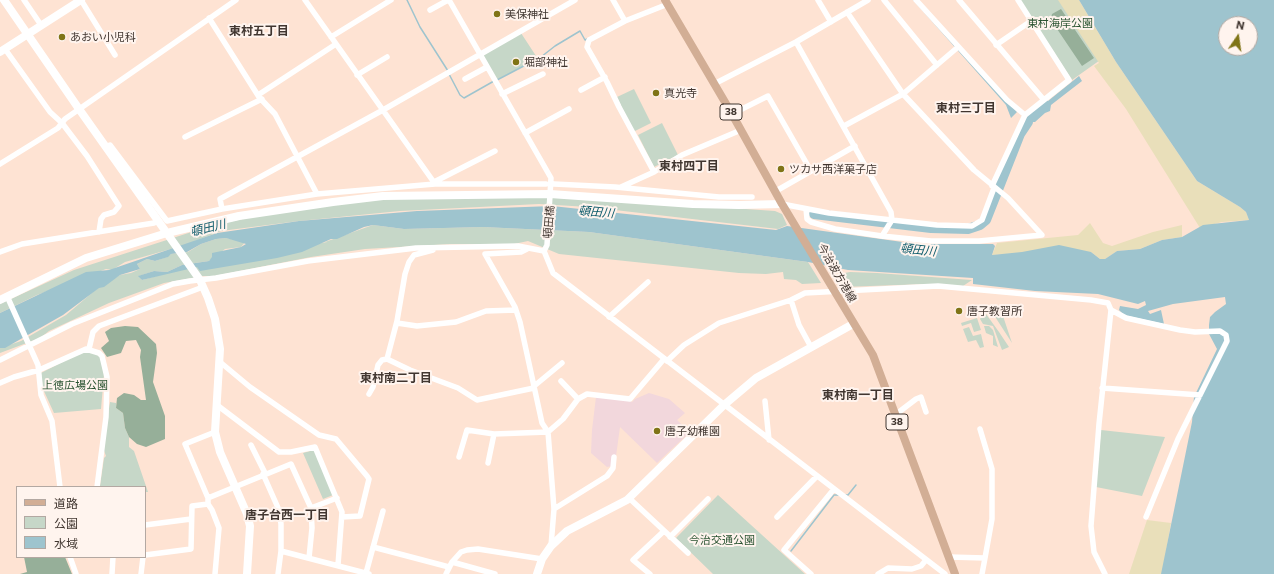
<!DOCTYPE html>
<html>
<head>
<meta charset="utf-8">
<style>
	body { margin:0 }
	#map { position:relative; width:1274px; height:574px; overflow:hidden; background:#fee3d3; font-family:Commissioner,"Noto Sans JP",sans-serif }
	canvas { display:block }
	.legend { position:absolute; left:16px; top:486px; width:130px; height:72px; box-sizing:border-box; background:#fff4ee; border:1px solid #b3a8a2; margin:0; padding:5px 7px; list-style:none; font-size:12px; color:#413630 }
	.legend li { display:flex; align-items:center; gap:8px; height:20px }
	.legend b { width:20px; border:1px solid #b3a8a2 }
	.north { position:absolute; left:1218px; top:16px; width:40px; height:40px; box-sizing:border-box; background:#fff4ee; border:1px solid #b3a8a2; border-radius:50%; rotate:13deg; font-size:11px; font-weight:700; line-height:16px; text-align:center; color:#413630 }
	.north::after { content:''; display:block; margin:auto; width:14px; height:18px; background:#7f7416; clip-path:polygon(50% 0,100% 100%,50% 72%,0 100%) }
</style>
</head>
<body>
<div id="map">
<canvas width="1274" height="574"></canvas>
<ul class="legend">
<li><b style="height:5px;background:#d2ae95"></b>道路</li>
<li><b style="height:11px;background:#c6d7c8"></b>公園</li>
<li><b style="height:11px;background:#9ec4ce"></b>水域</li>
</ul>
<div class="north">N</div>
</div>
<script>
const c = document.querySelector('canvas').getContext('2d');
c.lineJoin = 'round';
function fill(path, color) { c.fillStyle = color; c.fill(path, 'evenodd'); }
const toPath = rows => new Path2D(rows.map(r => 'M' + r).join(''));
function trace(path, color, width, dash) { c.strokeStyle = color; c.lineWidth = width; c.lineCap = dash ? 'butt' : 'round'; c.setLineDash(dash || []); c.stroke(path); }
function drawText(font, color, halo, rows, align = 'center') {
  c.font = font + ' Commissioner,"Noto Sans JP",sans-serif'; c.lineWidth = 4; c.setLineDash([]); c.textBaseline = 'middle'; c.strokeStyle = halo; c.fillStyle = color; for (const [text, x, y, turn = 0] of rows) {
    c.save(); c.translate(x, y); c.rotate((+turn || 0) * Math.PI / 180); c.textAlign = isNaN(turn) ? turn : align; if (halo) c.strokeText(text, 0, 0); c.fillText(text, 0, 0); c.restore();
  }
}
fill(toPath([
	[649,393,669,399,685,413,677,420,690,432,657,463,620,427,616,456,612,466,607,467,591,453,592,430,596,397,629,400,632,402,635,399]
]), '#f2d7dc');
fill(toPath([
	[1020,0,1071,0,1103,58,1072,80],
	[521,33,538,59,496,80,482,56],
	[634,89,651,123,633,132,617,97],
	[662,123,678,155,654,167,638,135],
	[571,197,775,211,782,214,787,225,778,229,589,207,539,204,400,211,299,221,221,231,185,245,125,262,112,270,106,269,37,295,0,313,0,304,74,270,210,226,252,217,314,207,394,198],
	[373,225,404,229,483,227,589,232,808,262,821,283,802,284,796,280,784,279,783,272,766,274,739,273,559,254,528,241,514,244,451,244,365,249,311,257,214,276,203,276,164,283,109,303,49,331,40,338,0,353,0,348,21,341,66,315,99,287,120,275,131,273,140,269,137,264,147,259,155,261,167,257,171,254,188,252,201,244,216,239,226,238,245,242,241,247,225,249,209,261,182,265,167,272,154,271,139,276,142,280,175,271,327,242,325,242],
	[850,272,877,273,972,280,963,286,927,284,842,287,834,275],
	[992,312,998,312,1003,316,1012,343],
	[986,314,999,332,1009,347,1002,350,993,326,983,324,980,319,982,316],
	[977,318,981,330,974,332,971,323,962,326,961,323],
	[984,326,989,326,993,330,998,347,993,345,993,336,986,333],
	[969,327,973,336,981,334,984,347,980,348,976,340,968,342,963,329],
	[84,351,93,352,100,357,104,374,101,409,54,413,43,389,41,373],
	[110,402,116,403,116,408,123,413,125,428,129,437,129,447,134,451,148,492,145,492,145,487,100,486,104,458,106,456,103,448],
	[1101,430,1165,437,1142,496,1096,487],
	[314,450,333,495,323,499,303,453],
	[718,495,805,574,713,574,676,538]
]), '#c6d7c8');
fill(toPath([
	[1061,9,1094,58,1082,66,1051,20,1052,14],
	[125,326,138,327,156,344,157,353,153,382,165,416,165,439,146,447,137,444,129,437,125,428,123,413,116,408,117,398,124,393,134,395,141,400,146,400,140,357,141,350,136,340,126,341,121,353,107,357,101,348,109,341,105,332,111,328],
	[24,557,65,557,72,574,20,574,27,572]
]), '#96af99');
fill(toPath([
	[1058,0,1079,0,1116,62,1197,181,1240,207,1246,212,1249,220,1222,222,1200,228,1126,109,1094,66,1099,63],
	[1090,223,1103,243,1112,246,1153,232,1182,225,1182,237,1162,240,1140,249,1117,251,1105,259,1100,259,1091,252,1022,253,992,255,997,243,1078,235],
	[1147,520,1171,523,1162,574,1129,574]
]), '#e9dfba');
fill(toPath([
	[913,0,915,0,1017,112,1011,118,1006,105],
	[1079,0,1274,0,1274,574,1161,574,1192,422,1194,397,1217,349,1209,334,1209,325,1210,317,1215,312,1226,304,1225,297,1173,304,1148,311,1150,314,1161,310,1164,324,1124,315,1119,310,1120,306,1138,309,1146,305,1145,301,1138,304,1098,294,1035,291,973,284,973,278,848,270,808,262,589,232,483,227,404,229,373,225,364,227,337,239,331,239,302,252,277,258,200,271,197,267,142,280,138,276,154,271,167,272,182,265,209,261,212,257,212,253,241,247,246,244,226,238,216,239,201,244,187,252,171,254,168,257,155,261,147,259,137,264,140,269,120,275,104,287,99,288,63,315,5,348,0,348,0,313,86,272,109,270,217,233,299,221,417,211,552,206,776,230,787,226,917,244,993,244,995,246,992,255,1022,252,1059,245,1091,252,1100,259,1105,259,1117,251,1140,249,1162,240,1182,237,1203,225,1249,220,1246,212,1240,207,1197,181,1116,62],
	[1226,24,1250,24,1250,48,1226,48],
	[1079,76,1082,81,1051,105,1050,111,1045,113,1035,122,1028,122,1027,115,1047,100,1048,101]
]), '#9ec4ce');
trace(toPath([
	[407,0,420,27,448,71],
	[449,74,460,95,464,98,494,81],
	[497,80,541,57,555,46,580,31,585,40,587,39],
	[845,495,848,495,856,485],
	[791,551,834,495,839,495]
]), '#9ec4ce', 1.5);
trace(toPath([
	[814,214,931,228,968,229,980,225,986,220,1020,134,1028,122]
]), '#9ec4ce', 10);
trace(toPath([
	[24,0,41,25],
	[81,0,115,55],
	[305,0,433,181,439,182],
	[449,0,551,178,547,245,544,251,553,273,945,574],
	[613,0,625,21,668,4],
	[818,0,831,22],
	[884,0,937,65],
	[916,0,1007,100,1025,115],
	[959,0,1044,100],
	[430,10,448,0],
	[209,18,259,97,275,114,317,194],
	[625,21,589,40,587,47,607,82,619,107,654,172],
	[331,37,391,0],
	[796,42,891,212,892,220,882,236],
	[996,45,1031,21],
	[5,49,50,112,62,123,87,156,119,206,114,212,104,215,101,219,99,232],
	[357,75,387,57],
	[465,79,487,67],
	[714,84,796,42,868,0],
	[581,90,605,77],
	[502,94,543,74],
	[258,95,336,44],
	[732,114,768,96,811,171],
	[844,126,903,94,958,47],
	[525,133,569,109],
	[185,137,262,99],
	[105,147,110,145,167,221,222,209,317,194,435,184,546,184],
	[0,164,58,128,65,119,236,0],
	[436,181,495,151],
	[554,184,615,187,719,197,752,197],
	[992,186,1025,115,1069,80,1018,0],
	[621,187,654,172,682,155,741,130],
	[776,191,855,146],
	[782,204,829,213,937,225,972,226,982,220,994,188],
	[222,209,220,199,383,110,575,0],
	[806,209,807,219,811,222,835,229,882,236,931,241,979,241,1042,235,1008,198,974,170,903,94,847,12],
	[527,249,521,252,485,254,515,307,520,322,542,423,548,432,554,509,551,546],
	[433,250,414,255,409,262,405,274,397,321,387,359,410,370,458,388,477,400,534,388],
	[0,252,22,244,154,223],
	[7,296,38,365,41,395,52,421,60,487],
	[791,300,799,325,811,347],
	[1111,310,1126,318,1180,330,1195,332,1220,331,1226,335,1227,341,1178,439,1146,517],
	[609,317,648,282],
	[397,323,417,326,456,322,486,311,516,310],
	[89,349,93,332,99,326,203,287],
	[0,360,72,324,173,284,190,281,216,278,308,261,416,248,518,246,544,251],
	[667,361,684,345,719,323,791,300,805,293,938,286,1091,300,1108,303,1111,310,1099,424,1091,526,1094,552,1105,574],
	[220,362,250,387,319,435,336,439,367,476,369,479,360,516,342,517],
	[561,381,578,399],
	[0,383,14,377,39,370,86,349,99,353,102,356,107,377,106,417,97,487],
	[533,387,562,363],
	[1102,388,1200,395],
	[369,394,373,387,378,365,382,360,387,359],
	[765,401,769,440],
	[217,405,279,452,291,452,315,447,342,512,338,565],
	[895,415,916,399,921,397,926,412],
	[980,429,992,469,992,519,985,558],
	[215,432,185,444,208,498,208,504,212,510,219,528,215,574],
	[251,445,265,473],
	[459,457,467,430,494,434,548,432,563,419,578,399,587,394,630,399,664,359],
	[488,463,494,434],
	[263,474,279,510,281,524,281,551,278,574],
	[208,498,291,464,311,508,312,528,309,558],
	[629,498,688,553],
	[311,508,337,498],
	[554,509,607,476,613,468,614,457],
	[777,517,817,476],
	[145,525,191,519],
	[670,537,708,499],
	[373,547,449,567],
	[281,551,369,574],
	[145,555,191,549,192,506,208,504],
	[70,557,76,574],
	[949,557,985,558,982,574],
	[452,562,495,574],
	[366,573,383,511],
	[112,574,113,557],
	[141,574,143,557],
	[446,574,452,562,461,552,467,550,478,549,542,559],
	[650,574,633,560,664,531],
	[811,574,784,550,834,489],
	[878,574,888,568,912,569,921,566,926,560]
]), '#fff', 5.5);
trace(toPath([
	[4,0,79,109,200,280,208,298,215,319,220,349,215,432,220,452,247,514,250,526,247,574],
	[0,52,81,0],
	[0,300,86,258,167,233,239,216,333,202,383,196,550,194,693,204,739,205,782,204],
	[537,574,542,559,551,546,567,531,627,500,724,405,756,378,853,324]
]), '#fff', 8);
trace(toPath([
	[665,0,732,114,782,204,873,355,955,574]
]), '#d2ae95', 8);
for (const [x, y, r, color] of [
	[497,14,4,"#7f7416"],
	[62,37,4,"#7f7416"],
	[516,62,4,"#7f7416"],
	[656,93,4,"#7f7416"],
	[781,169,4,"#7f7416"],
	[959,311,4,"#7f7416"],
	[657,431,4,"#7f7416"]
]) { const dot = new Path2D(); dot.arc(x, y, r, 0, 2 * Math.PI); c.fillStyle = color; c.fill(dot); trace(dot, '#fff4ee', 1.5); }
for (const [x, y, w] of [
	[731,112,22],
	[897,422,22]
]) { const box = new Path2D(); box.roundRect(x - w / 2, y - 8, w, 16, 3); c.fillStyle = '#fff4ee'; c.fill(box); trace(box, '#413630', 1); }
drawText('bold 10px', '#413630', null, [
	["38",731,112],
	["38",897,422]
]);
drawText('11px', '#413630', '#fff4ee', [
	["美保神社",505,14],
	["あおい小児科",70,37],
	["堀部神社",524,62],
	["真光寺",664,93],
	["ツカサ西洋菓子店",789,169],
	["唐子教習所",967,311],
	["唐子幼稚園",665,431]
], 'left');
drawText('11px', '#2a5331', '#fff4ee', [
	["東村海岸公園",1060,23],
	["上徳広場公園",75,385],
	["今治交通公園",722,540]
]);
drawText('11px', '#413630', '#fff4ee', [
	["頓田橋",549,222,-85],
	["今治波方港線",837,273,60]
]);
drawText('bold 12px', '#413630', '#fff4ee', [
	["東村五丁目",259,31],
	["東村三丁目",966,108],
	["東村四丁目",689,166],
	["東村南二丁目",396,378],
	["東村南一丁目",858,395],
	["唐子台西一丁目",287,515]
]);
drawText('italic 12px', '#0e5b6b', '#fff4ee', [
	["頓田川",596,212,5],
	["頓田川",208,228,-14],
	["頓田川",918,250,6]
]);
</script>
</body>
</html>
